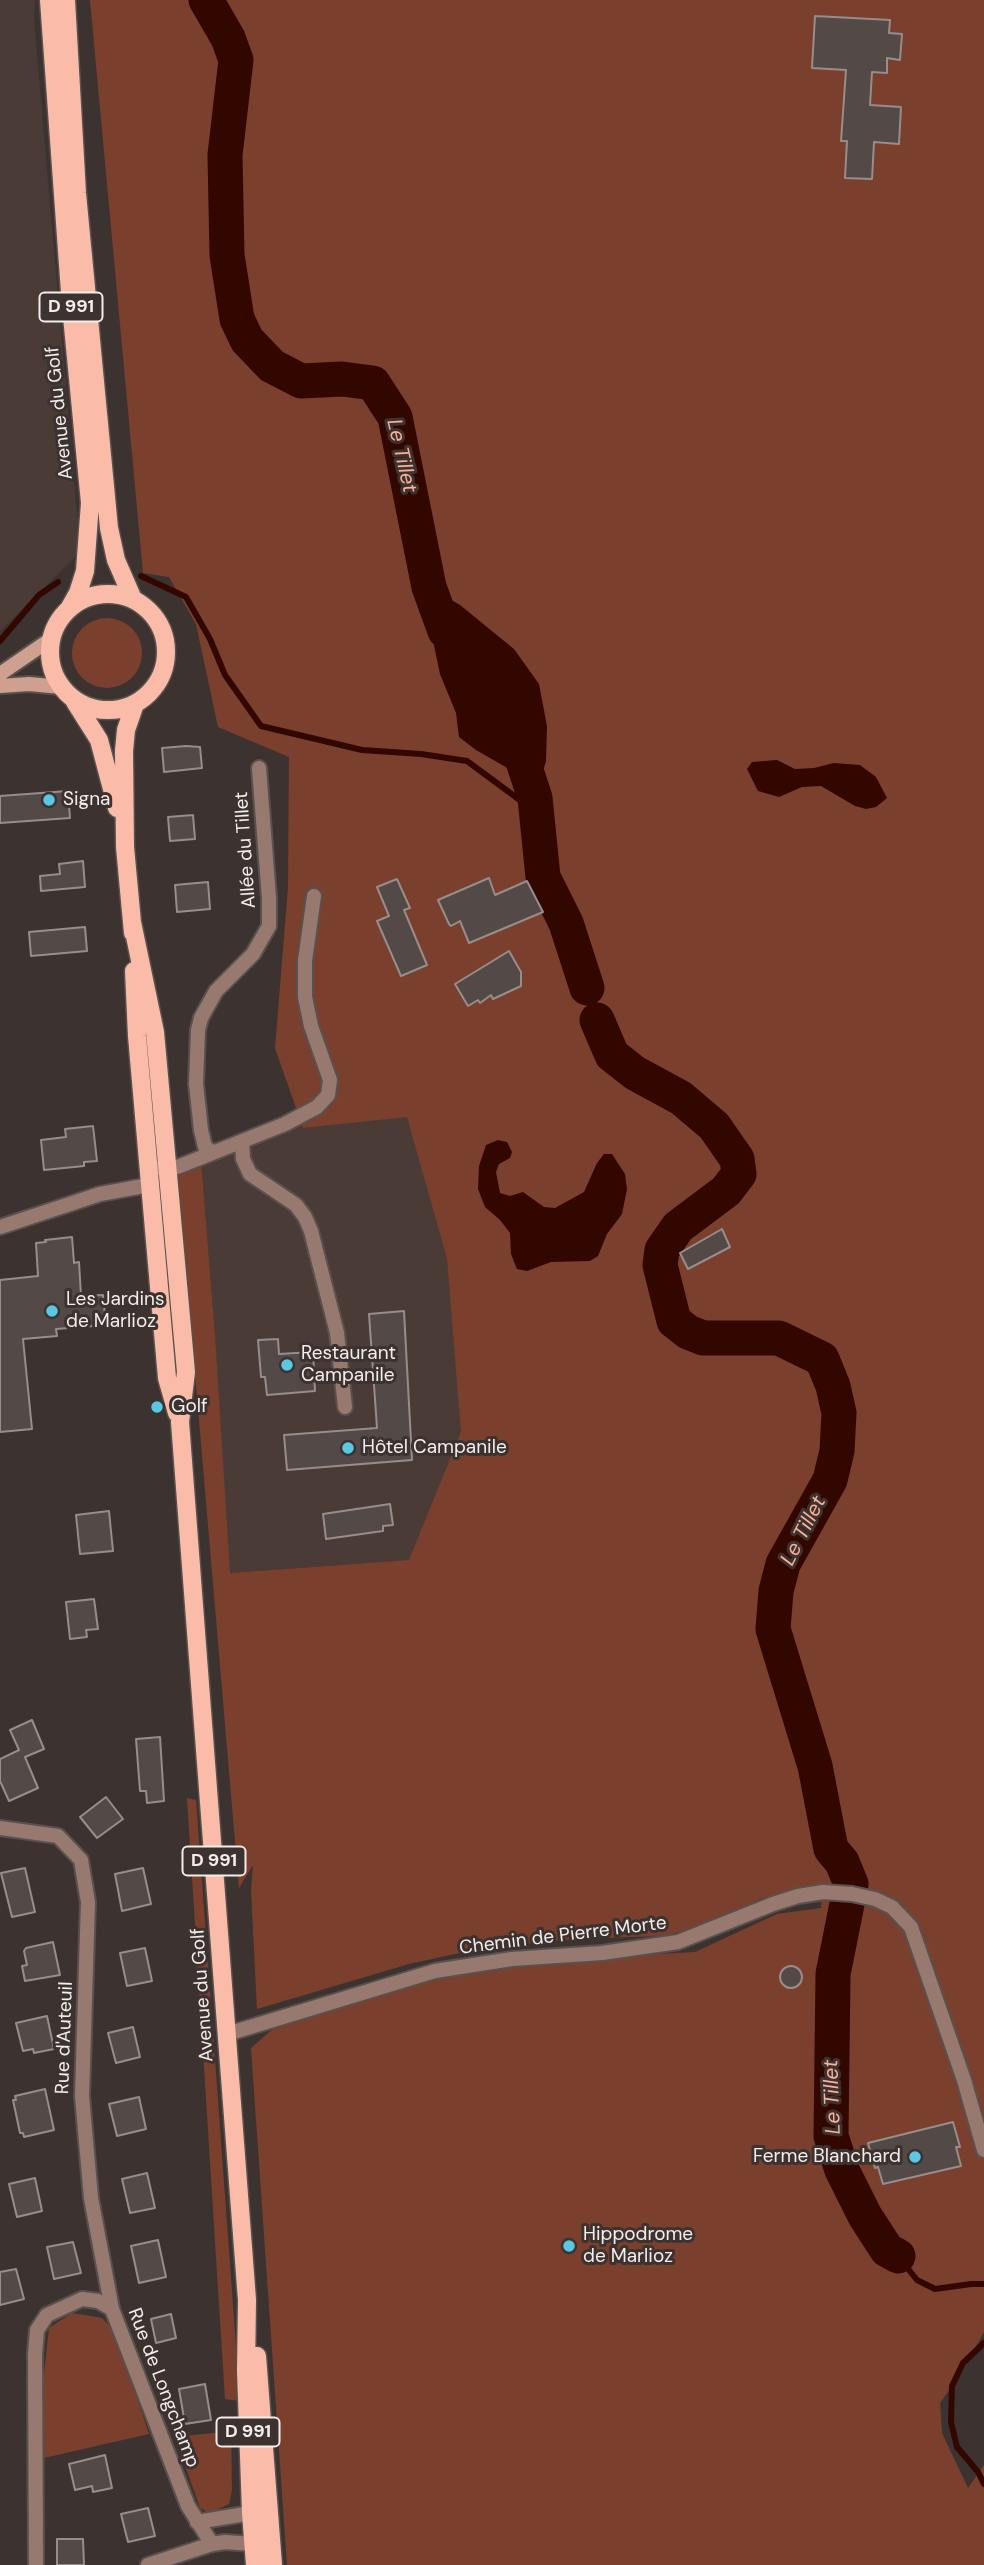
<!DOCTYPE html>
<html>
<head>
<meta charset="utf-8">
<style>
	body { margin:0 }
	canvas { display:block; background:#3c3330 }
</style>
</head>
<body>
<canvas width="984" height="2565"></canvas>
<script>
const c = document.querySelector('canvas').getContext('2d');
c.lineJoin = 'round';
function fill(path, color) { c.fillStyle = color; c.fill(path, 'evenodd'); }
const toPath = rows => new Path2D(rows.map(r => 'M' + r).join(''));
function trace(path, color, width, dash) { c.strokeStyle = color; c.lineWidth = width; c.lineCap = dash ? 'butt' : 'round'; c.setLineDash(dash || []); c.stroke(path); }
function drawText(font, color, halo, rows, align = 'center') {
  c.font = font + ' "DM Sans",sans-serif'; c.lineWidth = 6; c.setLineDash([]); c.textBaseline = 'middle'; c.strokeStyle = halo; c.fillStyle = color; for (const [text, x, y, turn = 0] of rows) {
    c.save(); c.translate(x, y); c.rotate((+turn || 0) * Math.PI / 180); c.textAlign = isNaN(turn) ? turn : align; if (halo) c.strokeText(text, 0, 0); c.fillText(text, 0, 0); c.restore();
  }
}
fill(toPath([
	[0,0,35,0,34,20,80,552,0,631],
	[407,1116,447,1259,462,1432,411,1560,229,1573,215,1334,201,1160,299,1118,304,1128]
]), '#4b3b37');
fill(toPath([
	[90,0,984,0,984,2332,959,2376,940,2403,942,2433,968,2488,984,2465,984,2565,287,2565,251,2048,282,2021,442,1974,492,1963,695,1952,777,1914,821,1908,823,1886,763,1898,695,1929,660,1936,574,1939,478,1949,409,1964,257,2009,251,1890,253,1865,239,1888,178,1174,201,1160,215,1334,230,1573,409,1560,461,1432,447,1259,407,1117,303,1128,275,1048,288,888,289,757,218,727,196,624,169,577,143,573],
	'72 653a35 35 0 1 1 70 0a35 35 0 1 1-70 0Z',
	[187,1798,196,1800,240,2401,225,2399],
	[72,2313,102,2318,115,2332,149,2434,35,2460,49,2328],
	[231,2431,232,2490,229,2504,210,2513,200,2508,175,2437]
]), '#7b3f2d');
fill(toPath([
	[429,587,460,605,514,649,539,684,547,726,546,761,535,798,523,777,476,750,459,737,456,713,440,674,424,598],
	[777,760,795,769,814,768,834,763,860,765,876,777,887,798,876,807,866,809,855,806,821,786,802,787,779,797,758,791,747,769,752,762],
	[498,1140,507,1142,512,1152,510,1158,499,1164,496,1172,500,1193,510,1196,523,1192,544,1207,555,1208,584,1192,597,1163,604,1154,612,1154,625,1174,627,1189,622,1214,607,1234,598,1256,590,1261,551,1262,527,1271,517,1269,511,1254,510,1233,500,1220,485,1207,478,1189,479,1166,486,1145]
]), '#320700');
trace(toPath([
	[141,576,186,597,210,639,225,675,261,726,362,750,421,754,467,761,536,812],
	[0,641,39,595,58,582],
	[898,2256,917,2280,935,2289,971,2284,984,2284],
	[984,2343,963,2363,952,2386,951,2422,957,2447,978,2472,984,2484]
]), '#320700', 6);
trace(toPath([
	[206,0,228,38,236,60,225,155,227,255,237,319,247,340,272,366,301,381,342,379,373,383,395,417,429,587,445,631],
	[520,752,535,798,543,877,566,923,587,988],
	[597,1020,612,1055,635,1073,681,1098,714,1126,737,1159,739,1174,726,1191,678,1227,662,1250,660,1265,674,1321,688,1332,703,1338,779,1338,822,1359,833,1386,839,1413,837,1451,830,1480,783,1564,776,1591,773,1629,815,1766,831,1849,842,1862,851,1884,833,1974,831,2136,842,2170,865,2216,887,2250,898,2256]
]), '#320700', 35);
const building = toPath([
	[815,16,890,20,889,33,902,34,900,60,887,58,887,73,872,72,870,105,901,107,899,144,874,142,872,179,845,178,847,141,841,141,846,70,812,68,815,16],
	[186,746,200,747,202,768,164,772,162,748,186,746],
	[68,791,70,818,0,823,0,796,68,791],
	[193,815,195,839,170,841,168,817,193,815],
	[83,861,85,887,41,891,40,876,60,874,59,864,83,861],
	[489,878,495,895,527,881,543,912,469,943,460,921,451,926,449,924,438,900,489,878],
	[397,879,410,908,404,910,427,965,401,976,377,921,389,916,377,887,397,879],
	[208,882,210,909,177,912,175,885,208,882],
	[85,927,87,951,31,956,29,932,85,927],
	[509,951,521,972,521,986,493,999,491,995,480,1003,478,1000,468,1006,455,984,509,951],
	[93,1126,97,1161,84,1162,84,1166,44,1170,41,1140,66,1137,65,1129,93,1126],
	[722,1229,730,1247,688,1269,680,1253,722,1229],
	[72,1237,74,1263,79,1262,81,1296,103,1295,106,1325,56,1329,57,1336,23,1339,32,1429,0,1432,0,1280,38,1276,36,1243,46,1242,45,1240,72,1237],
	[404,1311,412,1460,287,1470,284,1435,377,1428,369,1314,404,1311],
	[278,1339,279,1354,313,1352,315,1391,267,1395,265,1377,261,1377,258,1340,278,1339],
	[390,1504,393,1525,383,1526,383,1531,326,1539,323,1514,390,1504],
	[109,1511,113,1551,80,1554,76,1515,109,1511],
	[94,1599,98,1629,86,1630,87,1637,70,1639,66,1602,94,1599],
	[32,1720,44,1749,25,1757,38,1788,9,1801,0,1781,0,1759,19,1750,10,1730,32,1720],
	[160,1737,164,1801,147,1803,146,1791,140,1791,136,1739,160,1737],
	[106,1797,123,1819,97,1838,80,1817,106,1797],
	[25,1868,35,1912,12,1917,1,1873,25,1868],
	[143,1868,151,1904,122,1911,115,1874,143,1868],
	[53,1942,60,1975,25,1981,22,1966,27,1965,24,1951,26,1948,53,1942],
	[145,1948,152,1981,127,1986,120,1953,145,1948],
	'780 1977a11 11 0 1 1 22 0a11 11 0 1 1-22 0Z',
	[47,2016,54,2049,34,2053,33,2049,23,2051,16,2023,47,2016],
	[133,2027,140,2057,116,2063,108,2033,133,2027],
	[45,2089,54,2130,24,2137,23,2133,20,2133,13,2100,16,2100,15,2096,45,2089],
	[139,2097,146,2129,117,2136,109,2104,139,2097],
	[953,2122,960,2147,956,2147,961,2166,883,2184,878,2167,875,2168,868,2143,953,2122],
	[147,2173,155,2208,130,2213,122,2179,147,2173],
	[35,2178,42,2211,17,2217,9,2184,35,2178],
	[158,2240,166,2277,139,2283,131,2246,158,2240],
	[73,2242,81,2273,54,2279,47,2247,73,2242],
	[16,2269,24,2299,0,2305,0,2272,16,2269],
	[171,2314,176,2338,156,2343,151,2319,171,2314],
	[205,2384,211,2420,185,2424,179,2389,205,2384],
	[105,2455,112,2488,93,2492,92,2486,75,2490,69,2464,105,2455],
	[148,2508,155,2536,128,2542,121,2514,148,2508],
	[57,2539,83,2539,84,2565,57,2565,57,2539]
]);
fill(building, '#534947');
trace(building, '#978d8a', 2);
const minor = toPath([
	[242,1141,243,1159,250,1174,296,1205,305,1217,311,1231,337,1333,345,1407],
	[212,1152,205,1147,201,1130,196,1084,198,1030,201,1018,216,991,253,954,269,926,269,898,259,768],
	[160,1168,167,1170,180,1166,285,1124,317,1107,328,1095,330,1080,311,1026,305,997,305,961,314,896],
	[0,1227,100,1194,149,1185],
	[0,1828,58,1836,81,1860,88,1902,82,2096,91,2198,112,2309],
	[227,2034,435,1971,512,1959,602,1953,678,1942,773,1904,798,1896,823,1892,852,1894,875,1899,892,1907,911,1927,964,2080,984,2150],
	[197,2522,251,2513],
	[36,2565,35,2354,37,2330,47,2315,82,2299,98,2301,112,2309,188,2506,212,2544],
	[148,2565,212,2544,225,2542,253,2544]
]);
const secondary = toPath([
	[0,674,51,639],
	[0,686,29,684,61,687]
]);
const primary = toPath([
	[49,0,71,306,90,503,85,571,78,593,69,609],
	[66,0,77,193,109,528,116,560,133,599],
	'50 652a58 58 0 1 1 116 0a58 58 0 1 1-116 0Z',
	[75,702,99,740,117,808],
	[132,922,155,1032,186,1372,180,1422,247,2300,246,2371,251,2513,255,2565],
	[133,933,125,847,124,751,126,730,135,704],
	[134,971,137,1036,167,1378,177,1413],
	[257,2356,273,2565]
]);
trace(minor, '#59514e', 18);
trace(secondary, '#59514e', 18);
trace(primary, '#59514e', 21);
trace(minor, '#987970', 14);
trace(secondary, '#cf9f90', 14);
trace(primary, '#fabca9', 18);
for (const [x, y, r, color] of [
	[49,800,7,"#5ac8e5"],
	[52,1311,7,"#5ac8e5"],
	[287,1365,7,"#5ac8e5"],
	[157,1407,7,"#5ac8e5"],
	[348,1448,7,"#5ac8e5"],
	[915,2157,7,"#5ac8e5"],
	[569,2246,7,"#5ac8e5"]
]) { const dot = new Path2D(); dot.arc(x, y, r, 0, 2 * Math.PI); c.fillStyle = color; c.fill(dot); trace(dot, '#3c3330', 2.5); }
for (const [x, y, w] of [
	[71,307,63],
	[214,1861,63],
	[248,2432,63]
]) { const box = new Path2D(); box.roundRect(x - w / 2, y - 14.5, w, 29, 5); c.fillStyle = '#3c3330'; c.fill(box); trace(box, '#f3edeb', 2); }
drawText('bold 18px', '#f3edeb', null, [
	["D 991",71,307],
	["D 991",214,1861],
	["D 991",248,2432]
]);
drawText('19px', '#f3edeb', '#3c3330', [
	["Avenue du Golf",60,413,-96],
	["Allée du Tillet",246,850,-94],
	["Chemin de Pierre Morte",563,1936,-7],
	["Avenue du Golf",203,1995,-94],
	["Rue d'Auteuil",65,2038,-88],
	["Rue de Longchamp",163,2388,69]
]);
drawText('19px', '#f3edeb', '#3c3330', [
	["Signa",63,800],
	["Les Jardins",66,1300],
	["de Marlioz",66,1322],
	["Restaurant",301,1354],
	["Campanile",301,1376],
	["Golf",171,1407],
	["Hôtel Campanile",362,1448],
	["Ferme Blanchard",901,2157,"right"],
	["Hippodrome",583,2235],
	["de Marlioz",583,2257]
], 'left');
drawText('italic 21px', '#fbaf97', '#3c3330', [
	["Le Tillet",401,456,77],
	["Le Tillet",804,1531,-63],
	["Le Tillet",833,2097,-92]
]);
</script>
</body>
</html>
